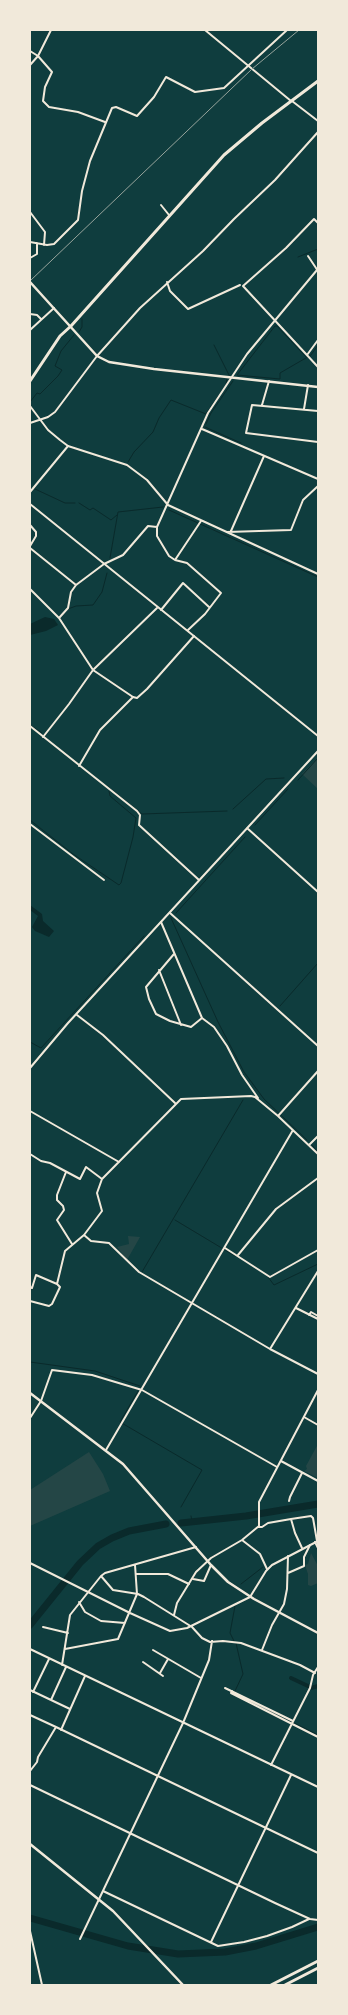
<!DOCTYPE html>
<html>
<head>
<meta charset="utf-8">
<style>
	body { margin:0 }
	#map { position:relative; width:348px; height:2015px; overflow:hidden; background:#0f3d3e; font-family:"Asap Condensed",sans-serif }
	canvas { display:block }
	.frame { position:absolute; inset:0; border:31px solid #f1e9da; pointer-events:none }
</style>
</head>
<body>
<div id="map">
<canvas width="348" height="2015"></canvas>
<div class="frame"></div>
</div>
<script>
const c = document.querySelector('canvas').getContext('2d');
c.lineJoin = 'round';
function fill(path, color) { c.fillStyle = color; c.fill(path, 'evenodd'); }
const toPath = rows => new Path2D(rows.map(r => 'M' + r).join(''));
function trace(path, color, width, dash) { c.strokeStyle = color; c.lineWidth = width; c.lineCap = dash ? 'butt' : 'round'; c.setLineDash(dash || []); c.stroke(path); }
fill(toPath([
	[318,757,318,789,302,774],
	[128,1236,140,1237,127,1260,117,1247,129,1244],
	[318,1444,318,1478,304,1471,307,1469,306,1466],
	[89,1452,103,1474,110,1491,30,1526,30,1490],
	[311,1553,318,1566,318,1583,311,1586,308,1585,308,1574,305,1565,308,1564]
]), '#244646');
fill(toPath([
	[45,617,54,619,58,625,46,631,30,635,30,624],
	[30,905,42,914,43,921,54,931,49,937,35,931,32,927,38,916,30,910]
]), '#0a2a2b');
trace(toPath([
	[298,257,318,249],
	[79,332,82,327,82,319],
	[214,345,229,375],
	[306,357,277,326,275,326,237,375,280,379,280,373,311,355,318,345],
	[226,384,227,379],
	[30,402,37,393,40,394,58,376,62,370,55,366,61,351,74,335],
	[206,424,211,413,233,381],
	[205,427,241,443],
	[128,462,134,452,153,432,159,418,171,400,206,414,219,395],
	[35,489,65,503,75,503],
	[30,490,32,488],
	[79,503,90,510,93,508,111,520,117,515],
	[169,510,318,577],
	[110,558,118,512,163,507],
	[68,609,76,606,93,605,102,592,107,573],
	[30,725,42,733],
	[298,780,318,758],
	[107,786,142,814,227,811],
	[233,809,266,779,284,778],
	[30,820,73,854,119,885,121,883,133,837,136,818,110,796,109,791],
	[255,825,288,789],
	[176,913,245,837],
	[171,918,218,1022,244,1072,264,1099,307,1140],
	[280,1006,318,963],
	[30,1042,41,1048,144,936],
	[312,1145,318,1152],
	[175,1220,235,1256],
	[142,1272,243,1100],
	[268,1277,274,1285,318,1264],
	[30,1362,95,1371,140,1386],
	[138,1391,120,1422,202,1470,181,1507],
	[191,1516,192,1521],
	[241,1584,263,1567],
	[234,1641,230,1633,235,1606],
	[235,1691,243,1674,236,1643],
	[258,1705,318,1735]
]), '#0a2a2b', 1);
trace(toPath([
	[291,1678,308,1686],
	[311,1688,318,1686]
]), '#0a2a2b', 4);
trace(toPath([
	[181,1523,246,1516,318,1504],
	[30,1625,80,1563,98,1546,112,1538,129,1531,166,1524],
	[30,1918,128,1946,178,1954,225,1952,256,1946,318,1927]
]), '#0a2a2b', 7);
trace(toPath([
	[30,51,38,56,52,72,45,87,43,101,49,107,78,112,105,122],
	[30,65,38,56,51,30],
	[292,101,318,121],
	[161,205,169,215],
	[30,212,45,232,44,245],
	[318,223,314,219,286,248,243,286,318,367],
	[30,242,47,245,54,244,78,220,82,191,90,161,112,108,116,107,137,116,154,97,166,77,195,92,224,88,287,30],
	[308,256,318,271],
	[30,258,37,254,37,243],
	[167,282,170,291,188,309,240,285],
	[30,314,37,315,41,319],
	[30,330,54,308],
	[307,355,318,340],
	[262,405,269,381],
	[30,406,48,430,60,440,68,446,127,465,147,480,168,505,318,574],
	[304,409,308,385],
	[318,411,252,405,246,433,318,442],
	[30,423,48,417,55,412,97,356,140,308,203,251,234,219,275,180,318,132],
	[202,429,318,479],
	[30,492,68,446],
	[30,525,36,532,36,536,30,546],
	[231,531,264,456],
	[227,532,291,530,303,500,318,486],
	[30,548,76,585],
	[175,560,201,521],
	[30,589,59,618,93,670,133,697,137,698,147,689,194,636],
	[161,610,183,583,209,607],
	[59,618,68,608,71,592,76,585,104,564,123,555,148,526,157,527],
	[188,630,205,614,221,593,187,563,175,560,169,556,157,536,157,527,208,413,247,354,317,270],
	[30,726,137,811,140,815,139,825,199,880],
	[43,737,69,704,93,670,157,608],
	[79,766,100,730,133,697],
	[30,824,104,880],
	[170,913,318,1046],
	[161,922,202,1018,214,1027,227,1046,242,1075,258,1098],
	[174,954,146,987,149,999,156,1014,170,1021,191,1027,202,1018],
	[159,970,181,1025],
	[77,1015,103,1035,175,1103],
	[30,1111,119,1162],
	[278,1116,318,1071],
	[309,1145,318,1136],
	[30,1154,41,1161,50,1163,80,1179,86,1167,102,1179],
	[66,1172,57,1195,57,1200,63,1206,64,1210,57,1220,72,1244],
	[84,1235,91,1241,109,1243,139,1272,270,1349],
	[225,1248,270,1277,318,1250],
	[238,1255,276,1209,318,1178],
	[318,1271,270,1349,318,1374],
	[30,1287,32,1288,36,1275,57,1284],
	[30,1301,49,1306,52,1304,60,1287,57,1284,65,1251,84,1235,102,1211,97,1193,102,1179,181,1099,251,1096,255,1097,278,1116,318,1154],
	[296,1308,318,1319],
	[309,1315,311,1312,318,1316],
	[304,1417,318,1425],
	[30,1418,41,1401,52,1370,92,1375,142,1390,277,1467],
	[106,1450,293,1130],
	[281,1461,318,1481],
	[289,1501,290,1497,302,1473],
	[291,1519,311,1516,313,1518,317,1541],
	[258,1527,262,1527,268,1523,291,1519,295,1533,302,1548],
	[242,1540,260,1554,267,1569],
	[315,1542,318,1548],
	[30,1563,130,1613,170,1631,187,1628,250,1597],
	[288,1573,304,1566,304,1557,310,1545],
	[136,1574,168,1574,189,1584],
	[101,1576,113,1590,138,1594,144,1597,192,1627,202,1638,210,1642,223,1641,241,1643,300,1665,315,1673],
	[193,1579,204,1581,211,1565],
	[79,1602,85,1612,101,1621,125,1623],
	[174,1615,177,1603,196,1572,211,1558,242,1540,259,1526,259,1502,318,1390],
	[43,1627,68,1633],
	[30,1649,318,1787],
	[65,1649,118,1639,137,1594,135,1565],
	[153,1650,201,1678],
	[262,1650,272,1625,284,1604,287,1589,288,1556],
	[143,1662,163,1676],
	[62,1665,70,1615,101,1576,105,1573,196,1547],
	[160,1673,168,1659],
	[225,1688,293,1721],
	[30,1690,70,1709],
	[232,1691,231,1693,318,1737],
	[33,1692,49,1659],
	[51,1700,66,1667],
	[30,1715,56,1727,38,1757,37,1762,30,1771],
	[56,1727,318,1853],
	[61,1730,85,1676],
	[271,1765,310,1688,313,1675,318,1667],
	[30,1785,275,1903,310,1919,318,1920],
	[103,1891,218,1946,244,1942,267,1936,292,1927,309,1919],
	[30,1931,42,1985],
	[80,1939,183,1723,209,1660,212,1641],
	[211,1942,291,1775]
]), '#f1e9da', 2);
trace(toPath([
	[205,30,291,101],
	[30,504,318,736],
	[247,828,318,892],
	[30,1068,68,1023,318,751],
	[250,1597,266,1571,272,1565,318,1541]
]), '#f1e9da', 2);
trace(toPath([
	[30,282,97,356,109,362,154,369,318,387],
	[30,1393,123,1464,211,1565,228,1582,254,1599,318,1633],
	[30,1844,113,1911,183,1985]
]), '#f1e9da', 2.5);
trace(toPath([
	[30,381,60,336,71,326,224,155,262,123,318,81]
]), '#f1e9da', 3);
trace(toPath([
	[271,1985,318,1961],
	[285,1985,318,1968]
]), '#f1e9da', 3);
trace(toPath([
	[30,281,252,69,299,30]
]), '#97a49c', 1);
</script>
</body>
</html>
